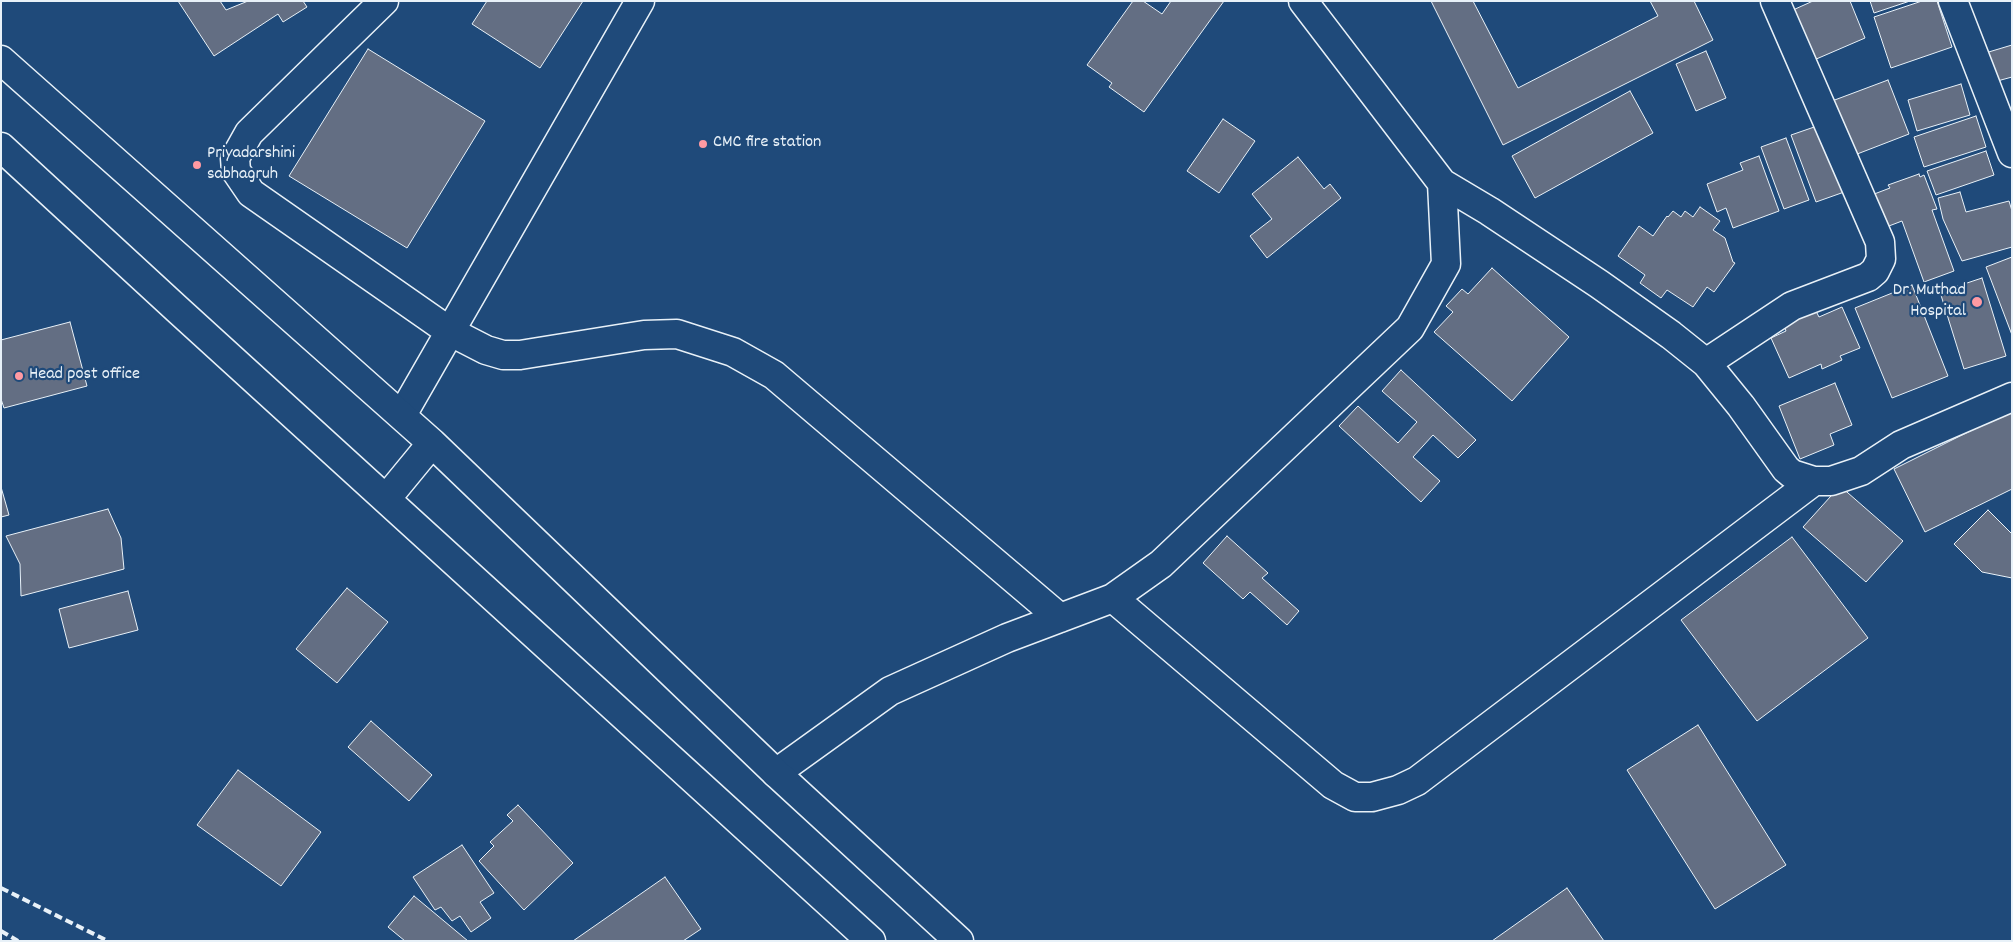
<!DOCTYPE html>
<html>
<head>
<meta charset="utf-8">
<style>
	body { margin:0 }
	#map { position:relative; width:2013px; height:942px; overflow:hidden; background:#1f4a7a; font-family:Dekko,sans-serif }
	canvas { display:block }
	.frame { position:absolute; inset:0; border:2px solid #e8f1f8; pointer-events:none }
</style>
</head>
<body>
<div id="map">
<canvas width="2013" height="942"></canvas>
<div class="frame"></div>
</div>
<script>
const c = document.querySelector('canvas').getContext('2d');
c.lineJoin = 'round';
function fill(path, color) { c.fillStyle = color; c.fill(path, 'evenodd'); }
const toPath = rows => new Path2D(rows.map(r => 'M' + r).join(''));
function trace(path, color, width, dash) { c.strokeStyle = color; c.lineWidth = width; c.lineCap = dash ? 'butt' : 'round'; c.setLineDash(dash || []); c.stroke(path); }
function drawText(font, color, halo, rows, align = 'center') {
  c.font = font + ' Dekko,sans-serif'; c.lineWidth = 4.5; c.setLineDash([]); c.textBaseline = 'middle'; c.strokeStyle = halo; c.fillStyle = color; for (const [text, x, y, turn = 0] of rows) {
    c.save(); c.translate(x, y); c.rotate((+turn || 0) * Math.PI / 180); c.textAlign = isNaN(turn) ? turn : align; if (halo) c.strokeText(text, 0, 0); c.fillText(text, 0, 0); c.restore();
  }
}
const building = toPath([
	[178,1,220,1,226,10,248,1,303,1,307,7,283,22,278,14,214,56,178,1],
	[487,1,583,1,540,68,472,24,487,1],
	[1133,1,1143,1,1162,14,1171,1,1224,1,1144,112,1109,87,1112,83,1087,65,1133,1],
	[1431,1,1473,1,1518,88,1658,16,1650,1,1694,1,1713,40,1503,145,1431,1],
	[1813,1,1850,1,1865,38,1814,60,1793,10,1813,1],
	[1870,1,1910,1,1874,13,1870,1],
	[1922,1,1937,1,1952,47,1891,68,1874,17,1922,1],
	[2012,45,2012,77,1990,83,1982,54,2012,45],
	[368,49,485,121,407,248,289,176,368,49],
	[1706,51,1726,98,1696,111,1676,64,1706,51],
	[1888,80,1909,134,1852,156,1832,101,1888,80],
	[1961,84,1970,115,1917,131,1908,100,1961,84],
	[1630,91,1653,133,1535,198,1512,156,1630,91],
	[1976,116,1986,147,1924,167,1914,137,1976,116],
	[1223,119,1255,141,1219,193,1187,171,1223,119],
	[1823,124,1847,191,1816,202,1791,135,1823,124],
	[1786,138,1809,200,1784,209,1761,147,1786,138],
	[1986,151,1994,175,1936,195,1927,171,1986,151],
	[1759,156,1779,211,1733,228,1726,208,1717,212,1707,184,1743,170,1740,163,1759,156],
	[1298,157,1324,189,1330,184,1341,198,1267,258,1250,236,1272,219,1252,194,1298,157],
	[1919,174,1920,177,1924,175,1937,209,1932,210,1954,271,1924,282,1902,221,1881,229,1869,196,1890,188,1888,185,1919,174],
	[1960,192,1966,212,2009,201,2012,211,2012,247,1962,261,1943,219,1938,198,1960,192],
	[1700,207,1720,221,1713,230,1725,238,1733,262,1735,263,1714,292,1707,287,1693,307,1667,290,1661,298,1640,283,1645,275,1618,256,1639,226,1653,236,1667,216,1668,217,1673,211,1681,217,1685,211,1693,217,1700,207],
	[2012,257,2012,335,1986,267,2012,257],
	[1492,268,1569,337,1512,401,1434,332,1453,312,1446,306,1462,289,1468,294,1492,268],
	[1982,278,2006,356,1964,369,1940,292,1982,278],
	[1912,285,1948,376,1892,398,1855,308,1912,285],
	[1814,307,1819,317,1842,307,1860,348,1840,356,1842,360,1822,369,1821,364,1789,378,1771,338,1786,331,1782,321,1814,307],
	[70,322,87,386,4,408,1,399,1,340,70,322],
	[1401,370,1476,440,1458,458,1433,435,1413,457,1440,481,1421,502,1339,426,1358,406,1398,443,1417,422,1382,391,1401,370],
	[1835,383,1852,425,1830,434,1834,445,1800,459,1779,406,1835,383],
	[2012,410,2012,489,1925,532,1894,469,2012,410],
	[1840,486,1903,541,1866,582,1803,527,1840,486],
	[1,487,9,515,1,517,1,487],
	[108,509,121,538,124,569,21,596,20,564,6,536,108,509],
	[1988,510,2012,534,2012,578,1982,572,1954,544,1988,510],
	[1227,536,1268,573,1262,578,1299,611,1287,625,1250,592,1243,599,1203,563,1227,536],
	[1792,537,1868,638,1757,721,1681,620,1792,537],
	[347,588,388,622,337,683,296,649,347,588],
	[128,591,138,630,69,648,59,609,128,591],
	[371,721,432,775,409,801,348,747,371,721],
	[1698,725,1786,865,1715,909,1627,770,1698,725],
	[238,770,321,832,281,886,197,825,238,770],
	[518,805,573,863,524,910,479,861,494,846,490,842,513,821,507,815,518,805],
	[462,845,494,893,480,902,491,918,471,932,460,916,452,921,441,907,435,910,413,877,462,845],
	[665,877,701,929,683,941,573,941,665,877],
	[1567,888,1604,941,1492,941,1567,888],
	[414,896,468,941,405,941,388,927,414,896]
]);
fill(building, '#636e83');
trace(building, '#e8f1f8', 1);
const minor = toPath([
	[384,1,249,133,235,158,236,171,251,193,449,331,486,350,503,355,520,355,644,335,677,334,733,352,774,375,1060,618],
	[1953,1,2012,153],
	[1442,183,1489,211,1599,284,1671,335,1706,363,1741,406,1786,469,1792,474,1814,481,1831,481,1861,471,1901,445,2012,397],
	[1706,363,1792,306,1868,277,1875,271,1881,259,1880,242,1775,1],
	[402,415,640,1],
	[1113,598,1333,785,1355,797,1372,797,1398,790,1417,781,1814,481],
	[776,773,890,691,1007,638,1113,598,1161,564,1410,328,1446,264,1442,183,1303,1]
]);
const major = toPath([
	[1,60,432,443,776,773,959,941],
	[1,147,177,309,871,941],
	[386,499,432,443]
]);
trace(minor, '#e8f1f8', 31);
trace(major, '#e8f1f8', 31);
trace(minor, '#1f4a7a', 28);
trace(major, '#1f4a7a', 28);
trace(toPath([
	[1,888,108,941],
	[1,931,18,941]
]), '#e8f1f8', 4, [8, 4]);
for (const [x, y, r, color] of [
	[703,144,5,"#ff9aa2"],
	[197,165,5,"#ff9aa2"],
	[1977,302,6,"#ff9aa2"],
	[19,376,5,"#ff9aa2"]
]) { const dot = new Path2D(); dot.arc(x, y, r, 0, 2 * Math.PI); c.fillStyle = color; c.fill(dot); trace(dot, '#1f4a7a', 2); }
drawText('18px', '#e8f1f8', '#1f4a7a', [
	["CMC fire station",713,144],
	["Priyadarshini",207,155],
	["sabhagruh",207,176],
	["Dr. Muthad",1966,292,"right"],
	["Hospital",1966,313,"right"],
	["Head post office",29,376]
], 'left');
</script>
</body>
</html>
